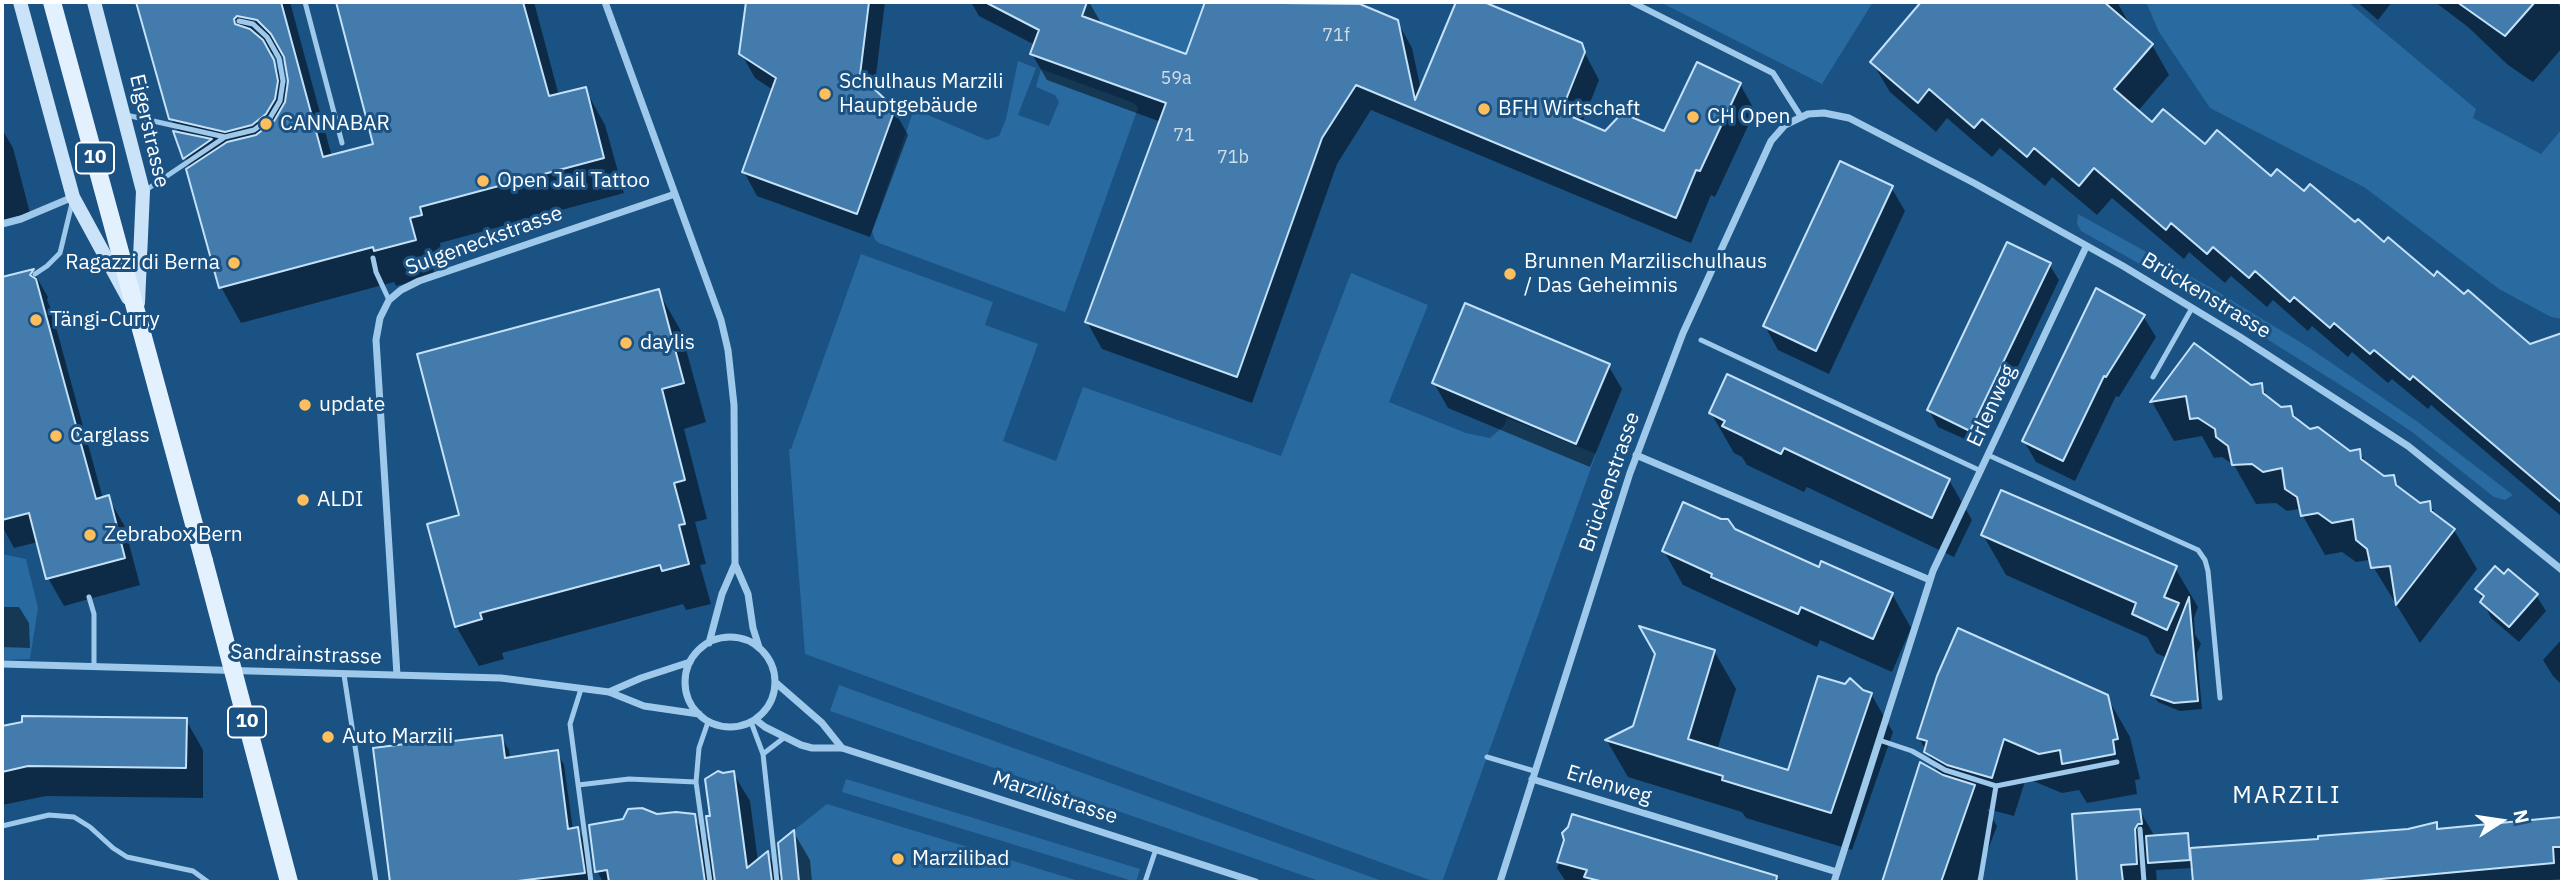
<!DOCTYPE html>
<html>
<head>
<meta charset="utf-8">
<style>
	body { margin:0 }
	#map { position:relative; width:2564px; height:884px; overflow:hidden; background:#1a5283; font-family:"IBM Plex Sans",sans-serif }
	canvas { display:block }
	.frame { position:absolute; inset:0; border:4px solid #fff; pointer-events:none }
	.north { position:absolute; left:2466px; top:786px; width:70px; height:70px; -webkit-text-stroke:5px #1a5283; paint-order:stroke; rotate:78deg; font-size:19px; font-weight:700; line-height:28px; text-align:center; color:#fff }
	.north::after { content:''; display:block; margin:auto; width:24px; height:32px; background:#fff; clip-path:polygon(50% 0,100% 100%,50% 72%,0 100%) }
</style>
</head>
<body>
<div id="map">
<canvas width="2564" height="884"></canvas>
<div class="frame"></div>
<div class="north">N</div>
</div>
<script>
const c = document.querySelector('canvas').getContext('2d');
c.lineJoin = 'round';
function fill(path, color) { c.fillStyle = color; c.fill(path, 'evenodd'); }
const toPath = rows => new Path2D(rows.map(r => 'M' + r).join(''));
function trace(path, color, width, dash) { c.strokeStyle = color; c.lineWidth = width; c.lineCap = dash ? 'butt' : 'round'; c.setLineDash(dash || []); c.stroke(path); }
function drawText(font, color, halo, rows, align = 'center') {
  c.font = font + ' "IBM Plex Sans",sans-serif'; c.lineWidth = 6; c.setLineDash([]); c.textBaseline = 'middle'; c.strokeStyle = halo; c.fillStyle = color; for (const [text, x, y, turn = 0] of rows) {
    c.save(); c.translate(x, y); c.rotate((+turn || 0) * Math.PI / 180); c.textAlign = isNaN(turn) ? turn : align; if (halo) c.strokeText(text, 0, 0); c.fillText(text, 0, 0); c.restore();
  }
}
fill(toPath([
	[1087,2,1205,2,1186,54,1082,16],
	[1660,2,1873,2,1822,84],
	[2146,2,2348,2,2476,109,2473,118,2541,154,2562,129,2562,319,2551,317,2499,289,2364,187,2210,108,2159,32],
	[1018,61,1036,68,1018,115,1049,126,1059,102,1055,95,1036,87,1041,69,1134,103,1138,108,1065,312,879,243,875,240,872,231,914,109,987,140,999,136,1006,119],
	[2078,214,2213,289,2308,347,2418,422,2513,495,2505,500,2494,497,2412,432,2358,396,2206,301,2081,231,2077,224],
	[861,254,993,302,985,325,1038,344,1003,441,1056,461,1083,387,1281,456,1351,273,1428,305,1389,402,1466,433,1490,438,1504,426,1507,418,1596,454,1442,882,1435,882,805,654,789,449,791,449],
	[2,554,26,559,38,608,30,659,2,660],
	[839,685,1385,882,1322,882,830,711],
	[846,779,1140,869,1136,882,842,792],
	[827,804,1082,882,792,882,788,835]
]), '#296aa0');
fill(toPath([
	[140,2,290,2,332,157,375,145,339,2,534,2,559,96,585,89,605,125,624,193,440,243,441,250,429,253,435,276,396,286,394,282,241,323,221,287,190,169,176,133,180,134,171,119],
	[268,53,279,55,287,63,289,89],
	[748,2,885,2,874,91,894,110,908,135,870,237,757,196,744,172,773,90,755,78,741,53],
	[971,2,1089,2,1103,26,1187,56,1206,2,1341,2,1397,21,1412,48,1421,90,1458,2,1479,2,1580,44,1599,80,1582,123,1605,133,1665,133,1740,84,1755,111,1715,197,1711,195,1691,243,1371,110,1337,164,1252,403,1102,349,1087,322,1161,122,1047,80,1032,54,1035,45,979,16],
	[1924,2,2117,2,2132,28,2152,45,2169,75,2138,111,2153,124,2304,194,2385,244,2530,346,2562,338,2562,517,2431,405,2428,409,2392,379,2388,383,2352,352,2348,357,2312,326,2308,331,2273,300,2267,307,2231,276,2225,283,2189,252,2184,259,2112,198,2097,215,2052,177,2045,186,2000,148,1992,157,1947,118,1936,132,1890,92,1872,62],
	[2357,2,2392,2,2378,20],
	[2435,2,2557,2,2562,10,2562,48,2533,82,2508,65,2468,27],
	[2,129,13,148,30,213,2,220],
	[1891,187,1905,211,1829,374,1778,350,1765,326],
	[2049,264,2059,280,1980,446,1938,427,1929,410],
	[33,271,48,297,47,300,51,309,103,499,108,497,124,525,140,585,64,606,48,578,38,542,14,548,2,526,2,279],
	[658,291,681,331,706,422,684,429,707,519,695,522,706,564,700,565,711,604,686,610,683,604,502,653,504,659,479,666,456,626,462,516],
	[2143,316,2156,337,2119,397,2116,396,2075,481,2036,462,2024,441],
	[2194,345,2250,387,2261,385,2269,400,2281,409,2290,407,2299,422,2349,453,2359,451,2368,466,2383,478,2393,476,2401,491,2420,505,2429,503,2438,518,2454,530,2477,569,2420,643,2369,560,2356,562,2342,552,2325,555,2299,509,2287,511,2276,503,2256,504,2234,465,2222,457,2214,458,2202,436,2174,441,2152,402],
	[1608,365,1622,389,1590,467,1448,408,1434,383],
	[1711,413,1949,480,1972,520,1954,557,1807,487,1804,492,1747,465,1742,457,1734,453],
	[1721,521,1734,531,1820,570,1892,594,1911,628,1892,672,1820,640,1817,647,1683,585,1664,551],
	[1983,535,2175,568,2198,607,2194,618,2195,634,2201,644,2197,653,2202,709,2180,711,2158,702,2153,695,2167,658,2156,653,2147,637,2006,575],
	[2477,589,2536,595,2546,611,2519,642,2491,618],
	[2,600,3,607,19,607,29,623,30,648,2,647],
	[2562,639,2562,685,2553,676,2543,660],
	[1714,651,1736,689,1717,750,1789,773,1862,691,1871,694,1893,732,1852,850,1746,818,1742,812,1628,777,1607,741,1634,727],
	[1657,754,1708,770,1708,773,1655,757],
	[2107,697,2130,737,2140,779,2135,780,2137,794,2087,803,2079,790,2062,793,2026,778,2014,816,1987,809,1997,826,1976,882,1884,882,1921,764,1939,774,1919,738],
	[186,720,203,750,203,798,46,796,2,805,2,728,24,723],
	[501,737,509,750,510,759,557,752,564,765,573,830,578,829,585,842,590,882,392,882,375,749,422,747],
	[733,773,750,801,758,862,768,854,784,882,794,833,810,860,812,882,603,882,597,871,657,816,694,816,712,847,712,818,723,774],
	[2140,811,2155,837,2187,835,2192,850,2320,841,2408,830,2436,824,2440,831,2562,819,2562,879,2528,882,2194,882,2193,868,2156,870,2157,882,2079,882,2074,816],
	[1573,816,1788,882,1566,882,1557,868]
]), '#0007');
const building = toPath([
	[136,2,281,2,323,157,373,144,336,2,523,2,549,96,586,87,604,158,420,207,422,215,410,218,416,240,374,251,373,247,219,288,186,169,227,142,256,135,274,121,285,102,288,81,284,57,271,34,257,20,237,16,234,19,235,24,250,29,263,40,274,60,278,81,275,99,266,114,252,125,225,132,169,119,136,2],
	[746,2,869,2,860,75,895,109,857,214,742,172,776,78,739,54,746,2],
	[985,2,1087,2,1082,16,1186,54,1205,2,1360,4,1398,20,1415,100,1456,2,1484,2,1582,43,1585,52,1561,112,1605,131,1622,113,1664,131,1697,62,1741,83,1700,171,1696,170,1676,218,1356,85,1322,138,1237,377,1085,322,1166,103,1030,54,1039,30,985,2],
	[1921,2,2104,2,2153,44,2114,89,2152,122,2163,109,2205,144,2217,130,2271,176,2277,169,2304,191,2310,184,2355,222,2358,219,2384,242,2388,237,2434,276,2437,271,2464,294,2468,290,2530,344,2562,333,2562,503,2413,376,2410,380,2374,350,2370,354,2334,323,2330,328,2294,297,2290,302,2255,271,2249,278,2213,247,2207,254,2171,223,2166,230,2094,168,2079,186,2034,148,2027,157,1982,119,1974,128,1929,89,1918,103,1870,62,1921,2],
	[2457,2,2535,2,2505,36,2457,2],
	[173,131,212,139,183,159,173,131],
	[1840,161,1893,186,1816,351,1763,326,1840,161],
	[2007,242,2051,263,1970,431,1927,410,2007,242],
	[34,269,30,275,36,279,96,499,109,495,125,558,46,579,29,513,2,520,2,277,34,269],
	[2096,288,2145,315,2106,377,2104,376,2063,461,2022,441,2096,288],
	[659,289,684,383,662,389,685,480,674,483,685,524,679,525,689,564,662,571,660,565,480,613,482,619,455,627,427,524,459,515,417,354,659,289],
	[1465,303,1610,364,1576,444,1432,383,1465,303],
	[2194,343,2251,385,2262,383,2263,393,2281,407,2291,406,2293,416,2310,429,2318,427,2350,451,2360,449,2361,459,2384,476,2394,475,2396,485,2420,503,2430,501,2431,511,2455,529,2396,605,2390,566,2371,568,2367,549,2356,540,2353,519,2332,523,2318,513,2301,516,2297,497,2285,489,2282,468,2263,472,2252,464,2232,465,2228,446,2216,437,2215,429,2198,418,2190,419,2186,396,2150,402,2194,343],
	[1727,374,1950,479,1932,518,1784,448,1781,454,1722,426,1725,421,1709,413,1727,374],
	[2001,490,2177,566,2164,597,2179,603,2167,630,2132,614,2136,603,1981,535,2001,490],
	[1683,502,1721,519,1728,519,1735,529,1819,567,1821,561,1893,593,1873,639,1801,607,1798,614,1711,577,1712,574,1662,551,1683,502],
	[2495,566,2504,574,2508,569,2538,594,2509,627,2480,602,2484,596,2475,589,2495,566],
	[2189,597,2198,701,2174,703,2151,695,2189,597],
	[1639,626,1715,650,1688,739,1788,770,1818,676,1845,684,1850,678,1863,690,1872,693,1831,813,1722,780,1723,776,1605,740,1633,726,1655,654,1639,626],
	[1958,628,2108,695,2118,739,2113,740,2115,754,2062,764,2060,750,2039,754,2004,739,1992,778,1947,765,1924,752,1927,741,1917,738,1937,676,1958,628],
	[22,716,187,718,186,768,28,766,2,772,2,726,22,722,22,716],
	[502,735,505,758,558,750,568,829,578,827,585,873,509,882,390,882,373,748,421,742,421,745,502,735],
	[1920,762,1943,775,1975,785,1941,882,1882,882,1920,762],
	[718,771,723,773,734,771,747,868,768,851,772,882,715,882,706,816,710,816,705,779,718,771],
	[642,808,657,814,676,812,695,814,705,882,609,882,607,870,595,872,589,825,623,819,628,809,642,808],
	[2140,809,2142,824,2138,824,2135,829,2137,864,2121,865,2123,882,2077,882,2072,814,2140,809],
	[1572,814,1777,876,1776,882,1604,882,1584,877,1587,870,1557,862,1564,840,1562,833,1568,827,1572,814],
	[2562,817,2562,847,2553,847,2554,863,2349,882,2193,882,2190,848,2318,839,2318,836,2408,829,2437,822,2437,829,2562,817],
	[794,830,799,882,782,882,778,843,794,830],
	[2188,833,2190,860,2148,863,2146,836,2188,833]
]);
fill(building, '#437cac');
trace(building, '#c4e1f8', 2);
trace(toPath([
	[305,2,342,143],
	[126,115,225,137],
	[146,190,225,137,254,130,270,118,280,101,283,81,279,58,267,37,253,24,239,21],
	[373,258,376,272,389,300],
	[35,274,47,266,60,253,72,203],
	[1701,340,1981,471],
	[2153,377,2192,308],
	[1988,455,2198,550,2205,560,2208,571,2220,698],
	[89,597,94,614,94,665],
	[344,675,376,882],
	[581,689,570,724,591,882],
	[708,722,699,748,696,782,710,882],
	[751,722,763,754,777,882],
	[1879,740,1912,751,1945,770,1996,786,2117,762],
	[763,754,785,737],
	[1487,757,1534,771],
	[578,785,629,779,696,782],
	[2,826,49,815,74,817,90,827,113,848,127,857,193,871,208,882],
	[2140,829,2144,882],
	[1145,882,1156,849],
	[1980,882,1996,786]
]), '#9fc9eb', 5);
trace(toPath([
	[1632,2,1773,73,1801,117]
]), '#9fc9eb', 6);
trace(toPath([
	[605,2,721,320,728,350,734,405,735,564,722,594,709,643],
	[2,224,21,219,73,197],
	[1636,455,1930,580],
	[735,564,748,594,753,628,759,647],
	'685 682a45 45 0 1 1 90 0a45 45 0 1 1-90 0Z',
	[2,664,501,678,609,692,644,706,699,714],
	[397,675,376,340,380,318,389,300,401,290,419,281,675,194],
	[775,682,822,723,842,748],
	[609,692,641,678,690,662],
	[756,720,765,727,801,745,812,748,842,748,1256,882],
	[1532,779,1837,872],
	[1500,882,1630,473,1683,333,1771,141,1785,125,1808,114,1824,113,1849,118,1974,183,2123,266,2240,337,2408,446,2562,570],
	[1834,882,1933,571,2086,247]
]), '#9fc9eb', 7);
trace(toPath([
	[20,2,73,197,128,298],
	[94,2,143,191,138,303]
]), '#cbe3f8', 14);
trace(toPath([
	[52,2,204,561]
]), '#e3f1ff', 18);
trace(toPath([
	[204,561,289,882]
]), '#e3f1ff', 18);
for (const [x, y, r, color] of [
	[825,94,7,"#fdbe5b"],
	[1484,109,7,"#fdbe5b"],
	[1693,117,7,"#fdbe5b"],
	[266,124,7,"#fdbe5b"],
	[483,181,7,"#fdbe5b"],
	[234,263,7,"#fdbe5b"],
	[1510,274,7,"#fdbe5b"],
	[36,320,7,"#fdbe5b"],
	[626,343,7,"#fdbe5b"],
	[305,405,7,"#fdbe5b"],
	[56,436,7,"#fdbe5b"],
	[303,500,7,"#fdbe5b"],
	[90,535,7,"#fdbe5b"],
	[328,737,7,"#fdbe5b"],
	[898,859,7,"#fdbe5b"]
]) { const dot = new Path2D(); dot.arc(x, y, r, 0, 2 * Math.PI); c.fillStyle = color; c.fill(dot); trace(dot, '#1a5283', 2.5); }
drawText('18px', '#d0deea', null, [
	["71f",1336,36],
	["59a",1176,79],
	["71",1184,136],
	["71b",1233,158]
]);
for (const [x, y, w] of [
	[95,158,38],
	[247,722,38]
]) { const box = new Path2D(); box.roundRect(x - w / 2, y - 15.5, w, 31, 5); c.fillStyle = '#1a5283'; c.fill(box); trace(box, '#fff', 2); }
drawText('bold 19px', '#fff', null, [
	["10",95,158],
	["10",247,722]
]);
drawText('21px', '#fff', '#1a5283', [
	["Schulhaus Marzili",839,82],
	["Hauptgebäude",839,106],
	["BFH Wirtschaft",1498,109],
	["CH Open",1707,117],
	["CANNABAR",280,124],
	["Open Jail Tattoo",497,181],
	["Brunnen Marzilischulhaus",1524,262],
	["/ Das Geheimnis",1524,286],
	["Ragazzi di Berna",220,263,"right"],
	["Tängi-Curry",50,320],
	["daylis",640,343],
	["update",319,405],
	["Carglass",70,436],
	["ALDI",317,500],
	["Zebrabox Bern",104,535],
	["Auto Marzili",342,737],
	["Marzilibad",912,859]
], 'left');
drawText('21px', '#fff', '#1a5283', [
	["Eigerstrasse",149,131,77],
	["Sulgeneckstrasse",484,241,-20],
	["Brückenstrasse",2206,296,31],
	["Erlenweg",1992,406,-65],
	["Brückenstrasse",1610,482,-71],
	["Sandrainstrasse",306,655,2],
	["Erlenweg",1609,785,17],
	["Marzilistrasse",1055,798,18]
]);
c.letterSpacing = '2px';
drawText('24px', '#fff', '#1a5283', [
	["MARZILI",2287,796]
]);
c.letterSpacing = '0px';
</script>
</body>
</html>
